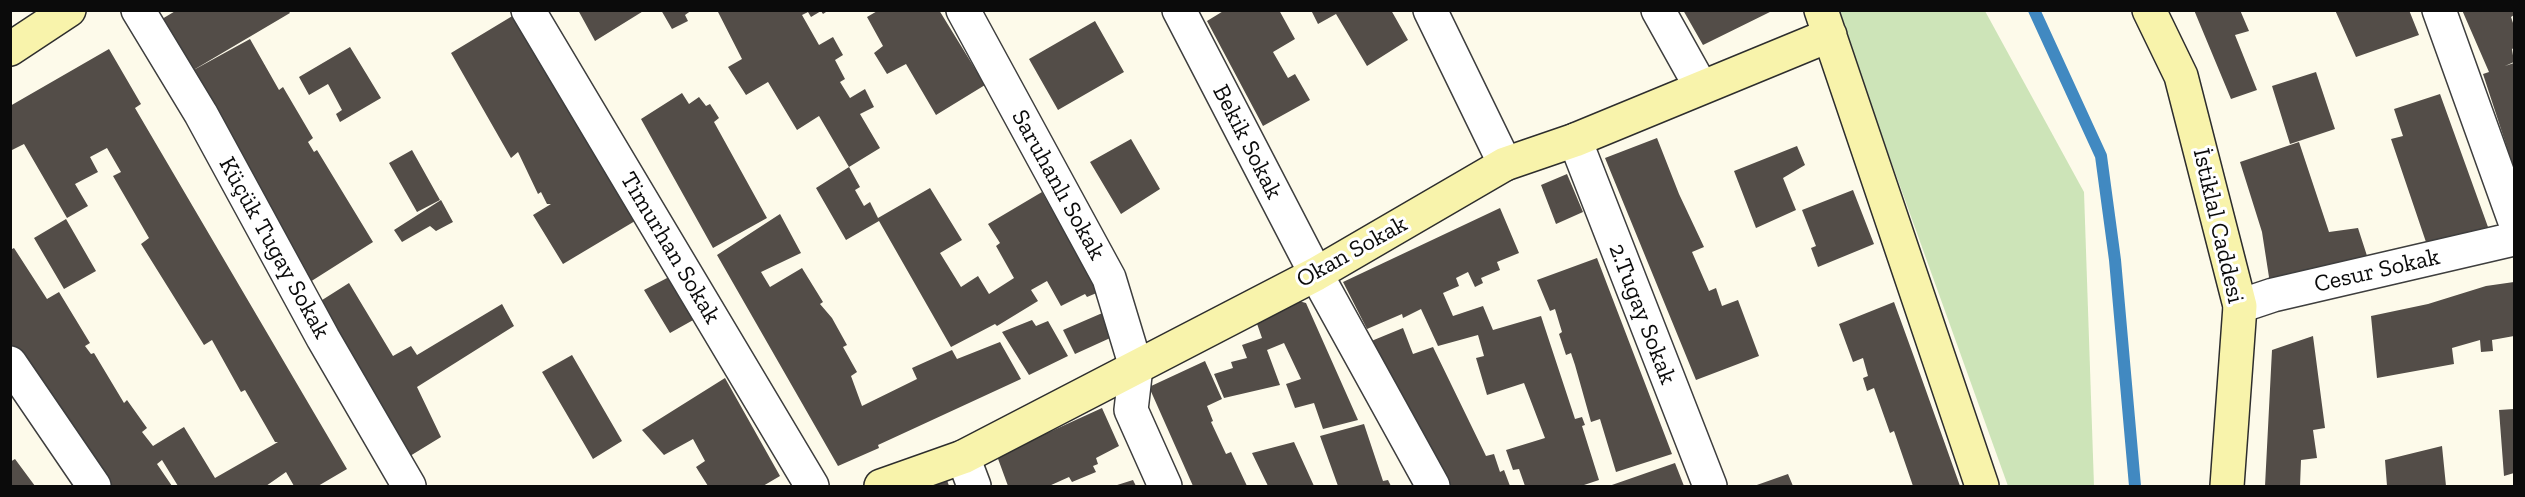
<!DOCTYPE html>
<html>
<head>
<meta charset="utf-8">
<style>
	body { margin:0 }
	#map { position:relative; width:2525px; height:497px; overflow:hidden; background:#fdfaea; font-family:"Zilla Slab",serif }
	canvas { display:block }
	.frame { position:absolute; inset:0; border:12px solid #0b0b0b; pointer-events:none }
</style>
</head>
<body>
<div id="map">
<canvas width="2525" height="497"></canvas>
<div class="frame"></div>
</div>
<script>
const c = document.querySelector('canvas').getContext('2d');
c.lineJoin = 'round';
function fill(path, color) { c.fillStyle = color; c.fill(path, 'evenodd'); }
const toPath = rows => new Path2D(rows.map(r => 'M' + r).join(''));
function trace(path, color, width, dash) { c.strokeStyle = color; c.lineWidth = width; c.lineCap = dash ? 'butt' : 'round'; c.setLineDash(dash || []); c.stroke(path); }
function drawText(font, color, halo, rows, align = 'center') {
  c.font = font + ' "Zilla Slab",serif'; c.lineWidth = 6; c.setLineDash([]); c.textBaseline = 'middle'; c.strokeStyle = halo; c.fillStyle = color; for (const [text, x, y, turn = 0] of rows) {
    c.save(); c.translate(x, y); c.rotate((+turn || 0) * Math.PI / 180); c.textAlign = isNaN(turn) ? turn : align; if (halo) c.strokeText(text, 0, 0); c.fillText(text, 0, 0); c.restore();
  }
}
fill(toPath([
	[1837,11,1985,11,2084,192,2094,486,2008,486]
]), '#cde4b8');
trace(toPath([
	[2034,10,2101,156,2115,260,2135,486]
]), '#4189c1', 12);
fill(toPath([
	[177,10,288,10,290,13,190,72,250,39,279,90,283,87,313,138,308,142,314,152,317,150,373,242,310,282,157,22],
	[578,10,645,10,595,41],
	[661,10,692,10,685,15,688,21,672,29],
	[717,10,829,10,823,14,821,11,811,17,808,12,802,15,819,45,833,37,843,55,835,60,845,79,840,82,850,98,865,89,874,107,860,114,880,148,849,167,860,187,855,190,864,206,870,202,878,218,930,188,962,240,940,253,961,287,978,276,989,294,1014,278,996,246,1000,243,988,224,1042,192,1099,292,1087,297,1085,294,1061,306,1047,281,1031,290,1038,301,997,326,995,324,951,347,879,221,846,240,816,188,849,167,819,116,797,130,768,82,746,95,728,67,742,59],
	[879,10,939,10,985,85,936,115,906,64,887,74,874,53,883,46,867,17],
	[1225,10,1279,10,1295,39,1273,52,1288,78,1295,74,1310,100,1263,126,1207,21],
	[1311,10,1391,10,1408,40,1367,66,1336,14,1318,24],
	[1683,10,1774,10,1703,45],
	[2194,10,2240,10,2249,31,2235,35,2257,90,2231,99],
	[2335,10,2409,10,2419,35,2356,57],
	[2462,10,2514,10,2514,15,2511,17,2514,26,2514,48,2512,49,2514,62,2505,66,2514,63,2514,169,2483,74,2489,72],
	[514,15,635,221,563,264,533,215,551,204,547,204,541,192,538,194,518,152,511,158,451,53],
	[1095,21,1124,72,1058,110,1029,59],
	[350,47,381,98,340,122,336,114,342,110,328,84,309,95,299,77],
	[109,49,141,104,135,108,347,469,318,486,294,486,286,472,266,486,178,486,162,460,157,464,172,486,104,486,10,352,10,250,14,248,47,299,59,292,90,343,85,346,91,354,94,353,124,403,127,400,147,428,142,432,153,446,184,427,215,478,278,442,275,442,245,390,241,392,212,340,204,345,141,244,149,238,113,176,121,172,107,148,90,157,98,172,75,184,88,206,67,218,24,144,10,151,10,106],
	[2316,72,2335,129,2290,144,2272,86],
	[682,93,689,104,699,97,706,106,710,104,719,118,714,122,767,218,713,248,641,119],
	[2440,94,2488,227,2427,245,2391,139,2403,136,2394,109],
	[1657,138,1679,194,1704,247,1692,252,1709,291,1716,288,1722,306,1738,300,1759,356,1696,380,1605,158],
	[1131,139,1160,189,1121,214,1090,162],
	[2299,142,2329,232,2358,228,2369,262,2271,290,2262,232,2240,162],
	[1797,146,1805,165,1783,178,1796,210,1756,228,1734,171],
	[412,150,440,200,417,212,389,163],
	[1567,174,1583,212,1556,224,1541,185],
	[1853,190,1874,244,1818,267,1811,248,1816,246,1802,210],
	[441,200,453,222,436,231,430,226,402,242,394,230],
	[1500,208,1519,253,1497,262,1500,270,1481,278,1483,283,1475,287,1468,272,1456,278,1459,286,1443,293,1453,316,1483,306,1493,330,1541,316,1575,419,1582,417,1585,425,1582,426,1599,480,1581,486,1525,486,1519,469,1513,470,1506,450,1545,438,1524,383,1487,395,1476,358,1484,356,1478,335,1438,346,1421,309,1403,318,1402,314,1367,329,1343,282],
	[780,214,801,253,761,272,770,287,802,268,823,302,820,304,832,318,847,345,843,347,857,372,851,376,862,406,917,379,912,368,952,350,957,359,1000,342,1021,379,878,445,879,448,838,466,717,255],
	[66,219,96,271,64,289,34,238],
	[1597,258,1672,454,1616,472,1600,419,1591,422,1575,365,1571,353,1566,355,1559,334,1562,332,1555,309,1550,311,1537,280],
	[669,277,695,319,670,333,644,290],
	[2514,282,2514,336,2492,340,2493,351,2481,352,2480,340,2452,348,2454,364,2377,378,2371,316,2428,304,2486,286],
	[349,283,393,356,411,346,417,355,502,304,514,326,417,387,441,437,410,456,319,302],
	[1295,300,1306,303,1358,420,1323,429,1314,403,1295,408,1286,384,1301,379,1284,343,1267,350,1280,385,1224,398,1214,374,1233,368,1231,362,1247,358,1242,345,1262,338,1255,318],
	[1894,302,1914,357,1960,486,1913,486,1894,431,1890,433,1874,388,1867,391,1863,378,1868,376,1863,358,1853,362,1839,324],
	[1107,311,1119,334,1075,354,1063,330],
	[1032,320,1036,326,1048,321,1068,356,1029,375,1002,332],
	[1403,328,1413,354,1433,347,1486,456,1494,454,1500,472,1504,470,1510,486,1440,486,1369,342],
	[2313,336,2325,428,2313,430,2317,458,2301,460,2300,486,2265,486,2272,350],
	[572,355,622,441,593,459,542,372],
	[1205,361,1222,399,1207,406,1213,421,1211,422,1226,454,1231,452,1247,486,1193,486,1149,387],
	[725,378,780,476,763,486,708,486,696,467,705,461,693,439,664,455,642,430],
	[1102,408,1119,446,1096,458,1098,464,1093,466,1096,472,1072,482,1069,477,1049,486,1008,486,997,456],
	[2514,409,2514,473,2504,476,2499,410],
	[1364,424,1383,481,1388,480,1391,486,1338,486,1320,436],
	[1294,442,1314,486,1268,486,1252,453],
	[2442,446,2446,486,2387,486,2385,460],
	[15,459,35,486,10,486,10,462],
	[1675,463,1684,486,1609,486],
	[1788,474,1793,486,1754,486],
	[947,480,949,486,932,486],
	[1133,480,1136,486,1114,486]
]), '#534d48');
const street = toPath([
	[138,10,201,114,323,338,409,486],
	[528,10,812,486],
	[963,10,1109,278,1136,367,1131,410,1165,486],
	[1179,10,1316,274,1433,486],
	[1430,10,1505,164],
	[1658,10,1701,87],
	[2439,10,2514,219],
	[1575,140,1710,486],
	[2240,306,2273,295,2514,239],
	[10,363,94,486],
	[963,457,974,486]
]);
const secondary = toPath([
	[1821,10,1982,486],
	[2149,10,2181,76,2240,306,2227,486],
	[10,49,69,10],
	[881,486,963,457,1316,274,1505,164,1575,140,1830,35]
]);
trace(street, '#3e3e3e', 36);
trace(secondary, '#2d2d2d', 36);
trace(street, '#fff', 33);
trace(secondary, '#f8f3ab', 33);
drawText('24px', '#0b0b0b', '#fff', [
	["Bekik Sokak",1247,142,63],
	["Saruhanlı Sokak",1058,185,61],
	["İstiklal Caddesi",2218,226,77],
	["Küçük Tugay Sokak",274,248,61],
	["Timurhan Sokak",670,248,59],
	["Okan Sokak",1352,252,-29],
	["Cesur Sokak",2377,271,-13],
	["2.Tugay Sokak",1642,314,69]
]);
</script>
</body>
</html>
